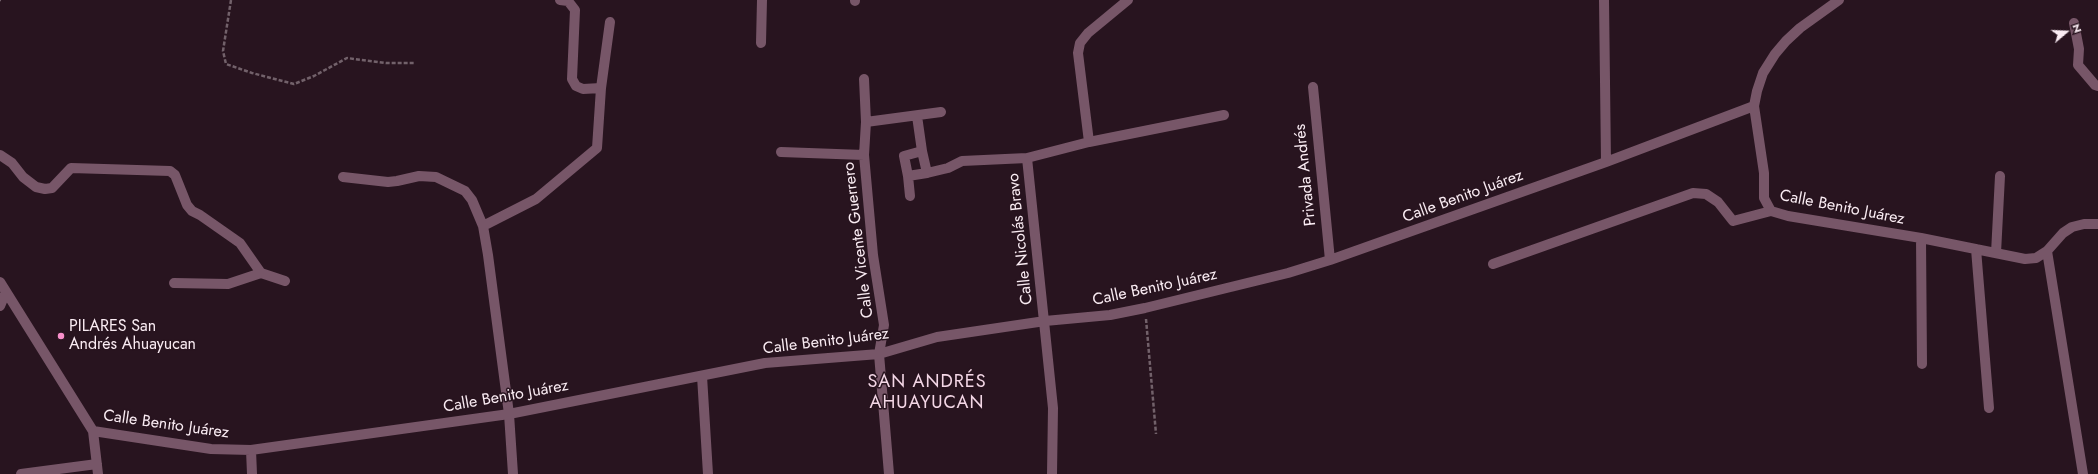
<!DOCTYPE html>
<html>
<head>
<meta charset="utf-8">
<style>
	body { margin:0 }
	#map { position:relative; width:2098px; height:474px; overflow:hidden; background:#28141f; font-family:Jost,sans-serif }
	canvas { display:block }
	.north { position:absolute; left:2046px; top:12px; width:40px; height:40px; -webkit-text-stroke:3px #28141f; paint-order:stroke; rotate:71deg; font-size:11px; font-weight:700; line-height:16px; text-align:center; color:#faecf3 }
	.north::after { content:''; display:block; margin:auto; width:14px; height:18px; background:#faecf3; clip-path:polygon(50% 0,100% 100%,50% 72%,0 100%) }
</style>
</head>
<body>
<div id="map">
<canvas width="2098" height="474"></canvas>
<div class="north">N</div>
</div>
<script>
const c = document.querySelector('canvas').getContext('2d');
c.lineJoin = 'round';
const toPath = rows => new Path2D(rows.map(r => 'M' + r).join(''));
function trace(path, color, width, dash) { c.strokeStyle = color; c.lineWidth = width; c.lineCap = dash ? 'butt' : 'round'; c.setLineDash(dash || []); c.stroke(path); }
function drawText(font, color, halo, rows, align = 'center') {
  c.font = font + ' Jost,sans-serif'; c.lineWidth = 3; c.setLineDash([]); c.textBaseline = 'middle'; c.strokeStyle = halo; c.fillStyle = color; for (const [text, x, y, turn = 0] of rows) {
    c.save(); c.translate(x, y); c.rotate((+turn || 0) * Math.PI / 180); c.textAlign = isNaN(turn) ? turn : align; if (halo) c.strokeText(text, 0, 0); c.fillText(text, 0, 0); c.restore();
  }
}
trace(toPath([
	[0,0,1,0],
	[231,0,223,51,226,64,252,73,294,84,314,76,347,58,386,63,415,63],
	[1146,319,1156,434]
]), '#72616a', 2.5, [4, 2]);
trace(toPath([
	[560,0,568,1,575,10,572,79,576,86,583,89,601,88],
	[855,0,855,1],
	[1604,0,1606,162],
	[1839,0,1800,28,1786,41,1775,54,1763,73,1757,91,1754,106,1764,173,1764,198,1771,211,1788,216,1921,238,2025,259,2036,258,2047,251,2063,233,2072,227,2084,224,2098,224],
	[2074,23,2079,49,2078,65,2095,85,2098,86],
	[761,43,762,0],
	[864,79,866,122,864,155,873,255,884,325,879,354,889,474],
	[1313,87,1330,260],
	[917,116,922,151],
	[866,122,941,112],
	[1089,142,1224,115],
	[781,152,864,155],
	[0,155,12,163,23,177,36,187,45,189,52,188,71,168,170,171,175,175,187,205,192,211,200,215,240,243,261,273,228,284,174,283],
	[927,173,922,151,904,156,908,176,927,173,948,168,962,161,1027,158],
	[908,176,910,196],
	[343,177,388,182,397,181,419,176,436,177,465,191,472,200,483,226,488,255,509,414,513,474],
	[483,226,536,199,597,148,601,88,610,22],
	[1921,238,1922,364],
	[1976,249,1989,408],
	[2047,251,2083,474],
	[1996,253,2000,176],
	[1493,264,1693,193,1706,194,1718,202,1733,221,1771,211],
	[261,273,285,281],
	[0,282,93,431,98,474],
	[0,306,6,292],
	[702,376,708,474],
	[93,431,211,449,251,450,509,414,765,363,879,354,937,337,1045,321,1110,315,1145,308,1288,273,1330,260,1606,162,1754,106],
	[251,450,252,474],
	[21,474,97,464],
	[1052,474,1053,408,1027,158,1089,142,1078,53,1080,43,1088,33,1128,0]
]), '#775668', 10);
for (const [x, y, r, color] of [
	[61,336,4,"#f890cb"]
]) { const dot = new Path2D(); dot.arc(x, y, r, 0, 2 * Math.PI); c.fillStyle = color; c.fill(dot); trace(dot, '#28141f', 1.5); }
drawText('16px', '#faecf3', '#28141f', [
	["Privada Andrés",1306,175,-96],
	["Calle Benito Juárez",1463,197,-20],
	["Calle Benito Juárez",1842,208,11],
	["Calle Nicolás Bravo",1021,239,-96],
	["Calle Vicente Guerrero",859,240,-97],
	["Calle Benito Juárez",1155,288,-12],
	["Calle Benito Juárez",826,342,-7],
	["Calle Benito Juárez",506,397,-10],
	["Calle Benito Juárez",166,425,8]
]);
drawText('16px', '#faecf3', '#28141f', [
	["PILARES San",69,327],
	["Andrés Ahuayucan",69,345]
], 'left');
c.letterSpacing = '1px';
drawText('18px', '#f4d7e6', '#28141f', [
	["SAN ANDRÉS",927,383],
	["AHUAYUCAN",927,404]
]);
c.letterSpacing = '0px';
</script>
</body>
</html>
